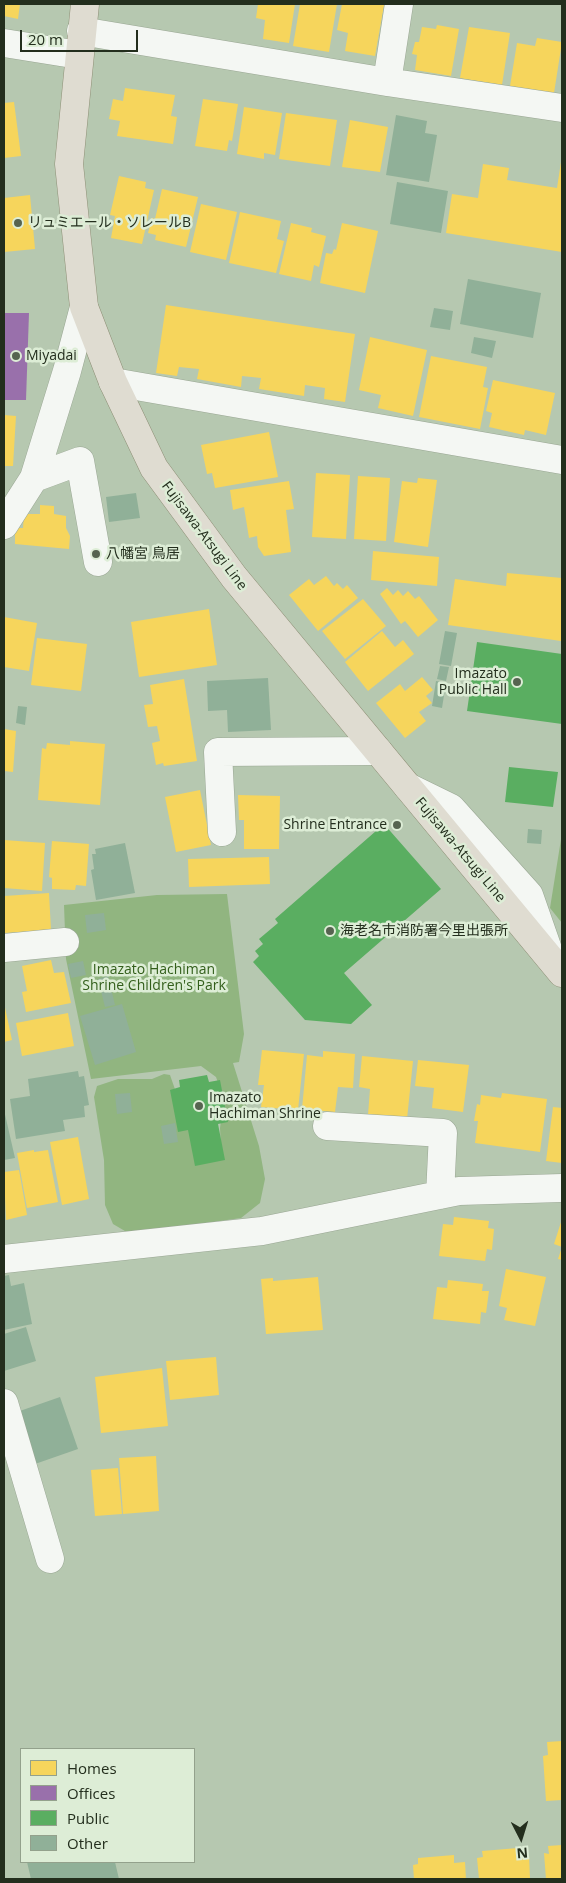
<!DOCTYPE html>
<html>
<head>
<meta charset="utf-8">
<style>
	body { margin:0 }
	#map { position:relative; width:566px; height:1883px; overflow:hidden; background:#b6c8b0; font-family:"Open Sans",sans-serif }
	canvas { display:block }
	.frame { position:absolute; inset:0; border:5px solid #232e1d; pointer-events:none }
	.legend { position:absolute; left:20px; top:1748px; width:175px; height:115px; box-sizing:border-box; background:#ddedd6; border:1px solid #93a18c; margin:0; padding:6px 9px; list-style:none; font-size:15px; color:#232e1d }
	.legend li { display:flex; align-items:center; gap:10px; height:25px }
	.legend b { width:25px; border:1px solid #93a18c }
	.north { position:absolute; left:496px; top:1813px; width:50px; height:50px; -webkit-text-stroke:4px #ddedd6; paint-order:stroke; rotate:175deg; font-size:14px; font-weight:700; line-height:20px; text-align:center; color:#232e1d }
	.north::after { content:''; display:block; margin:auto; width:18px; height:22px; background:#232e1d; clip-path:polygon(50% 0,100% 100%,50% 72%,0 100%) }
	.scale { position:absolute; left:20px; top:30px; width:118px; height:22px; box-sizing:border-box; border:2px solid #232e1d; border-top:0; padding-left:6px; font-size:15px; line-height:18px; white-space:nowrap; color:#232e1d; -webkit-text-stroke:4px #ddedd6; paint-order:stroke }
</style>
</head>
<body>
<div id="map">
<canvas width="566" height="1883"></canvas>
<div class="frame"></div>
<ul class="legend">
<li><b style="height:14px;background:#f6d55c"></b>Homes</li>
<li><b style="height:14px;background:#9970ab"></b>Offices</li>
<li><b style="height:14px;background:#5aae61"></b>Public</li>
<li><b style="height:14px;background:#90b098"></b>Other</li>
</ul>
<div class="north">N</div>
<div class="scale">20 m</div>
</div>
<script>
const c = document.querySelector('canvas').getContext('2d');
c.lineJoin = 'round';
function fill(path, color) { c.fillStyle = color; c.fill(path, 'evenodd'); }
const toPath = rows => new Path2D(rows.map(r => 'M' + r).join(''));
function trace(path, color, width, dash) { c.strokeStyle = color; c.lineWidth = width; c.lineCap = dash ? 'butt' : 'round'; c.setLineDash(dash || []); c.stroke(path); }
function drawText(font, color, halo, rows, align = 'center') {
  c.font = font + ' "Open Sans","Noto Sans JP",sans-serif'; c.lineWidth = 5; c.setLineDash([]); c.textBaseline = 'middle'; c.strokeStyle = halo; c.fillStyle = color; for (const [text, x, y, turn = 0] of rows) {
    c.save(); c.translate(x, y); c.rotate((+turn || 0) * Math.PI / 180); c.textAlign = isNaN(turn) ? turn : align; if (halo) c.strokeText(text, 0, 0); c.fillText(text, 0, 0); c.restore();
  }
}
fill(toPath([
	[562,833,562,923,550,908],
	[227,894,244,1034,239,1062,233,1063,259,1146,265,1179,260,1203,241,1218,130,1234,113,1224,105,1205,104,1160,94,1097,97,1086,118,1079,152,1079,164,1074,170,1075,177,1095,221,1147,220,1128,224,1100,216,1077,201,1066,91,1079,66,959,64,905,157,895]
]), '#91b580');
fill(toPath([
	[4,4,20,4,18,19,4,16],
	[258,4,295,4,289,43,263,39,265,20,256,18],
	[300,4,337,4,329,52,293,46],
	[342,4,384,5,375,56,345,51,348,33,337,30],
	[437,25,459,29,451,76,415,70,417,55,412,54,415,42,419,42,422,27,436,29],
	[469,27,510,33,502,85,460,78],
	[537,38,562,42,554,93,510,86,517,43,535,46],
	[125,88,175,95,171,116,177,117,173,144,117,136,120,121,109,119,113,99,123,101],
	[203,99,238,104,232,141,229,140,227,151,195,146],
	[14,102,21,156,4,158,4,103],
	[244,107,282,113,275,155,264,153,264,159,237,154],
	[286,113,337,120,330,166,279,159],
	[350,120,388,127,380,172,342,167],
	[561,162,562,252,446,233,452,194,478,198,483,164,509,168,507,180,557,188],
	[119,176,146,182,145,188,154,190,142,244,111,238,115,216,110,215],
	[162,189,198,197,186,247,155,240,156,235,148,233,152,218,155,219],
	[30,195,35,249,4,252,4,198],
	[201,204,237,212,226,260,190,252],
	[240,212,281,221,277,239,284,241,276,273,229,263],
	[291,223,312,228,311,232,326,236,319,267,314,265,311,281,279,274],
	[342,223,378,231,365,293,320,283,326,253,332,254,334,249,336,250],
	[166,305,355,334,345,402,324,399,325,388,305,385,304,396,259,389,261,378,242,376,241,387,197,379,199,369,179,367,177,376,156,373],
	[370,337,427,350,413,416,378,408,381,395,359,390],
	[431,356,487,367,483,387,488,388,480,429,419,417],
	[493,380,555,393,546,435,525,430,524,435,489,427,492,413,486,411],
	[4,415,16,416,13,466,4,466],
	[269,432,278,477,215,488,212,473,207,474,201,445],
	[316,473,350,475,346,539,312,537],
	[358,476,390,478,386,541,354,539],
	[418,478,437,480,428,547,394,542,402,481,417,483],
	[289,481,294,509,286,510,291,552,264,556,258,547,257,536,249,538,244,507,233,510,230,490],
	[40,505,54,506,54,514,66,516,66,528,70,536,69,549,15,544,15,528,23,528,24,514,40,514],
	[373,551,439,557,437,586,371,580],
	[507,573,562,578,561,641,448,625,455,579,506,586],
	[326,576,334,586,337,583,343,589,347,585,358,598,318,631,289,595,309,579,314,585],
	[387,588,393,595,398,590,403,596,408,591,415,599,419,596,438,620,418,637,405,621,401,624,380,594],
	[363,599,386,626,345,659,322,631],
	[209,609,217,665,139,677,131,622],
	[4,617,37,623,29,671,4,667],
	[382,631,395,647,403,640,414,654,368,691,345,662],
	[37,638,87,644,81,691,31,685],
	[422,677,433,690,426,696,432,703,419,712,426,721,405,738,376,703,400,684,405,691],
	[184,679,197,761,164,766,163,763,156,765,152,743,160,741,157,726,148,727,144,705,153,704,150,685],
	[4,729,16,731,13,772,4,771],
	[70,741,105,744,100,805,38,800,42,748,46,749,47,743,70,745],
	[200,790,211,845,176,852,165,797],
	[238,795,280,796,279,849,244,849,244,820,239,820],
	[4,840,45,843,42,891,4,888],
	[52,841,89,844,86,886,76,885,75,890,52,889,52,878,49,877],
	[269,857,270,884,189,887,188,859],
	[49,893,51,930,4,933,4,896],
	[51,960,54,973,64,972,71,1003,26,1012,22,992,27,991,22,966],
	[4,1003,12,1040,4,1042],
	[68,1013,74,1046,22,1056,16,1023],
	[262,1050,304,1054,298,1110,261,1107,264,1085,258,1085],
	[323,1051,355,1054,353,1088,338,1087,335,1112,302,1109,307,1055,323,1057],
	[362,1056,413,1061,407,1119,368,1115,370,1089,359,1087],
	[418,1060,469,1065,463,1112,432,1108,434,1088,415,1086],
	[502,1093,547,1099,540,1152,475,1143,478,1121,474,1121,477,1104,480,1105,481,1095,501,1098],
	[553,1107,562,1108,562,1163,546,1161],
	[78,1137,89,1199,62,1205,50,1142],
	[34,1150,34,1152,48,1150,58,1202,27,1208,17,1153],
	[19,1170,27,1215,6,1220,4,1172],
	[454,1217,489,1221,488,1228,494,1229,492,1250,487,1249,485,1261,439,1256,443,1224,453,1225],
	[562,1219,562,1260,558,1259,562,1247,554,1244],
	[506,1269,546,1277,535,1326,504,1320,507,1308,499,1306],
	[318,1277,323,1330,266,1334,261,1279,273,1278,273,1281],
	[448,1280,483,1284,482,1291,489,1291,486,1313,481,1312,480,1324,433,1319,437,1287,447,1288],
	[216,1357,219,1395,170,1400,166,1361],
	[162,1368,168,1426,101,1433,95,1377],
	[156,1456,159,1511,123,1514,119,1458],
	[118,1468,122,1514,95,1516,91,1470],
	[562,1741,562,1800,546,1801,543,1756,548,1755,547,1742],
	[562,1845,562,1879,546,1879,544,1853,549,1854,548,1846],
	[518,1848,519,1856,529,1855,530,1879,479,1879,477,1858,483,1857,482,1851],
	[454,1855,454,1863,465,1862,466,1879,414,1879,413,1865,418,1864,418,1858]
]), '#f6d55c');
fill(toPath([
	[4,313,29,313,26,400,4,400]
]), '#9970ab');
fill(toPath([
	[477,642,562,654,562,724,467,711],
	[509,767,558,772,553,807,505,802],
	[384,824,441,889,344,973,372,1005,351,1024,305,1020,253,962,259,956,255,951,263,944,259,939,278,923,275,919],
	[207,1075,209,1082,220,1080,228,1122,218,1124,225,1160,195,1166,188,1130,178,1132,170,1090,180,1087,179,1080]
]), '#5aae61');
fill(toPath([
	[396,115,427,121,425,133,437,135,429,182,386,175],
	[397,182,448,191,441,233,390,224],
	[468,279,541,293,533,338,460,324],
	[434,308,453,311,450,330,430,327],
	[474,337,496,341,492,358,471,353],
	[136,493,140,518,109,522,106,497],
	[445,631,457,633,451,666,439,664],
	[440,666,449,667,446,681,437,679],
	[268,678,271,730,228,732,227,710,208,711,207,681],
	[436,681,446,683,442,708,432,706],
	[18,706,27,707,25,725,16,723],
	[528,829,542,830,541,844,527,843],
	[125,843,135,893,96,900,91,870,94,869,92,854,96,854,95,849],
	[104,913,106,930,87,933,85,915],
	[83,961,86,975,71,978,68,964],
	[108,976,115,1005,105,1007,98,979],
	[122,1004,136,1052,95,1065,80,1016],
	[78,1071,79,1077,84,1076,89,1105,84,1106,85,1117,63,1120,65,1131,16,1139,10,1099,30,1096,28,1079],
	[130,1093,132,1112,117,1114,115,1094],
	[4,1110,15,1158,4,1160],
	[175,1123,178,1142,164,1144,161,1126],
	[9,1275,11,1286,24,1283,32,1324,4,1330,4,1276],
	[26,1327,36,1361,4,1371,4,1334],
	[60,1397,78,1449,35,1464,17,1412],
	[27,1862,115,1862,119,1879,31,1879]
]), '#90b098');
const minor = toPath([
	[81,31,387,82,399,4],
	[4,43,79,55],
	[387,82,562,108],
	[113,382,562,460],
	[34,478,80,461,98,562],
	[4,525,34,478,67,371,84,307],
	[408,787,451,808,529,895,551,958],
	[222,832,218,752,378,751],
	[4,948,65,942],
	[327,1126,443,1133,440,1195],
	[4,1259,262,1231,459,1191,562,1188],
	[4,1403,50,1559]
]);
const major = toPath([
	[85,4,69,164,84,307,113,382,154,468,234,577,562,973]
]);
trace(minor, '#99a693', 29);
trace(major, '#8d8e75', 29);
trace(minor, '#f4f7f3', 28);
trace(major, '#dfdcd1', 28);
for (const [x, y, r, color] of [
	[18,223,5,"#566450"],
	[16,356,5,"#566450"],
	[96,554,5,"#566450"],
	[517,682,5,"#566450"],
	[397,825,5,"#566450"],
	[330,931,5,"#566450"],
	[199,1106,5,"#566450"]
]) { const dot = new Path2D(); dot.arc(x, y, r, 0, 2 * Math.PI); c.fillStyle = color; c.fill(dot); trace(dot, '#ddedd6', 2); }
drawText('14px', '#232e1d', '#ddedd6', [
	["リュミエール・ソレールB",28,223],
	["Miyadai",26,356],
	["八幡宮 鳥居",106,554],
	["Imazato",507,674,"right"],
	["Public Hall",507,690,"right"],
	["Shrine Entrance",387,825,"right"],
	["海老名市消防署今里出張所",340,931],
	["Imazato",209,1098],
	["Hachiman Shrine",209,1114]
], 'left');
drawText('14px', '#232e1d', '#ddedd6', [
	["Fujisawa-Atsugi Line",204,536,53],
	["Fujisawa-Atsugi Line",460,850,50]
]);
drawText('14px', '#325e1a', '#ddedd6', [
	["Imazato Hachiman",154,970],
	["Shrine Children's Park",154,986]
]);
</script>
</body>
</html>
